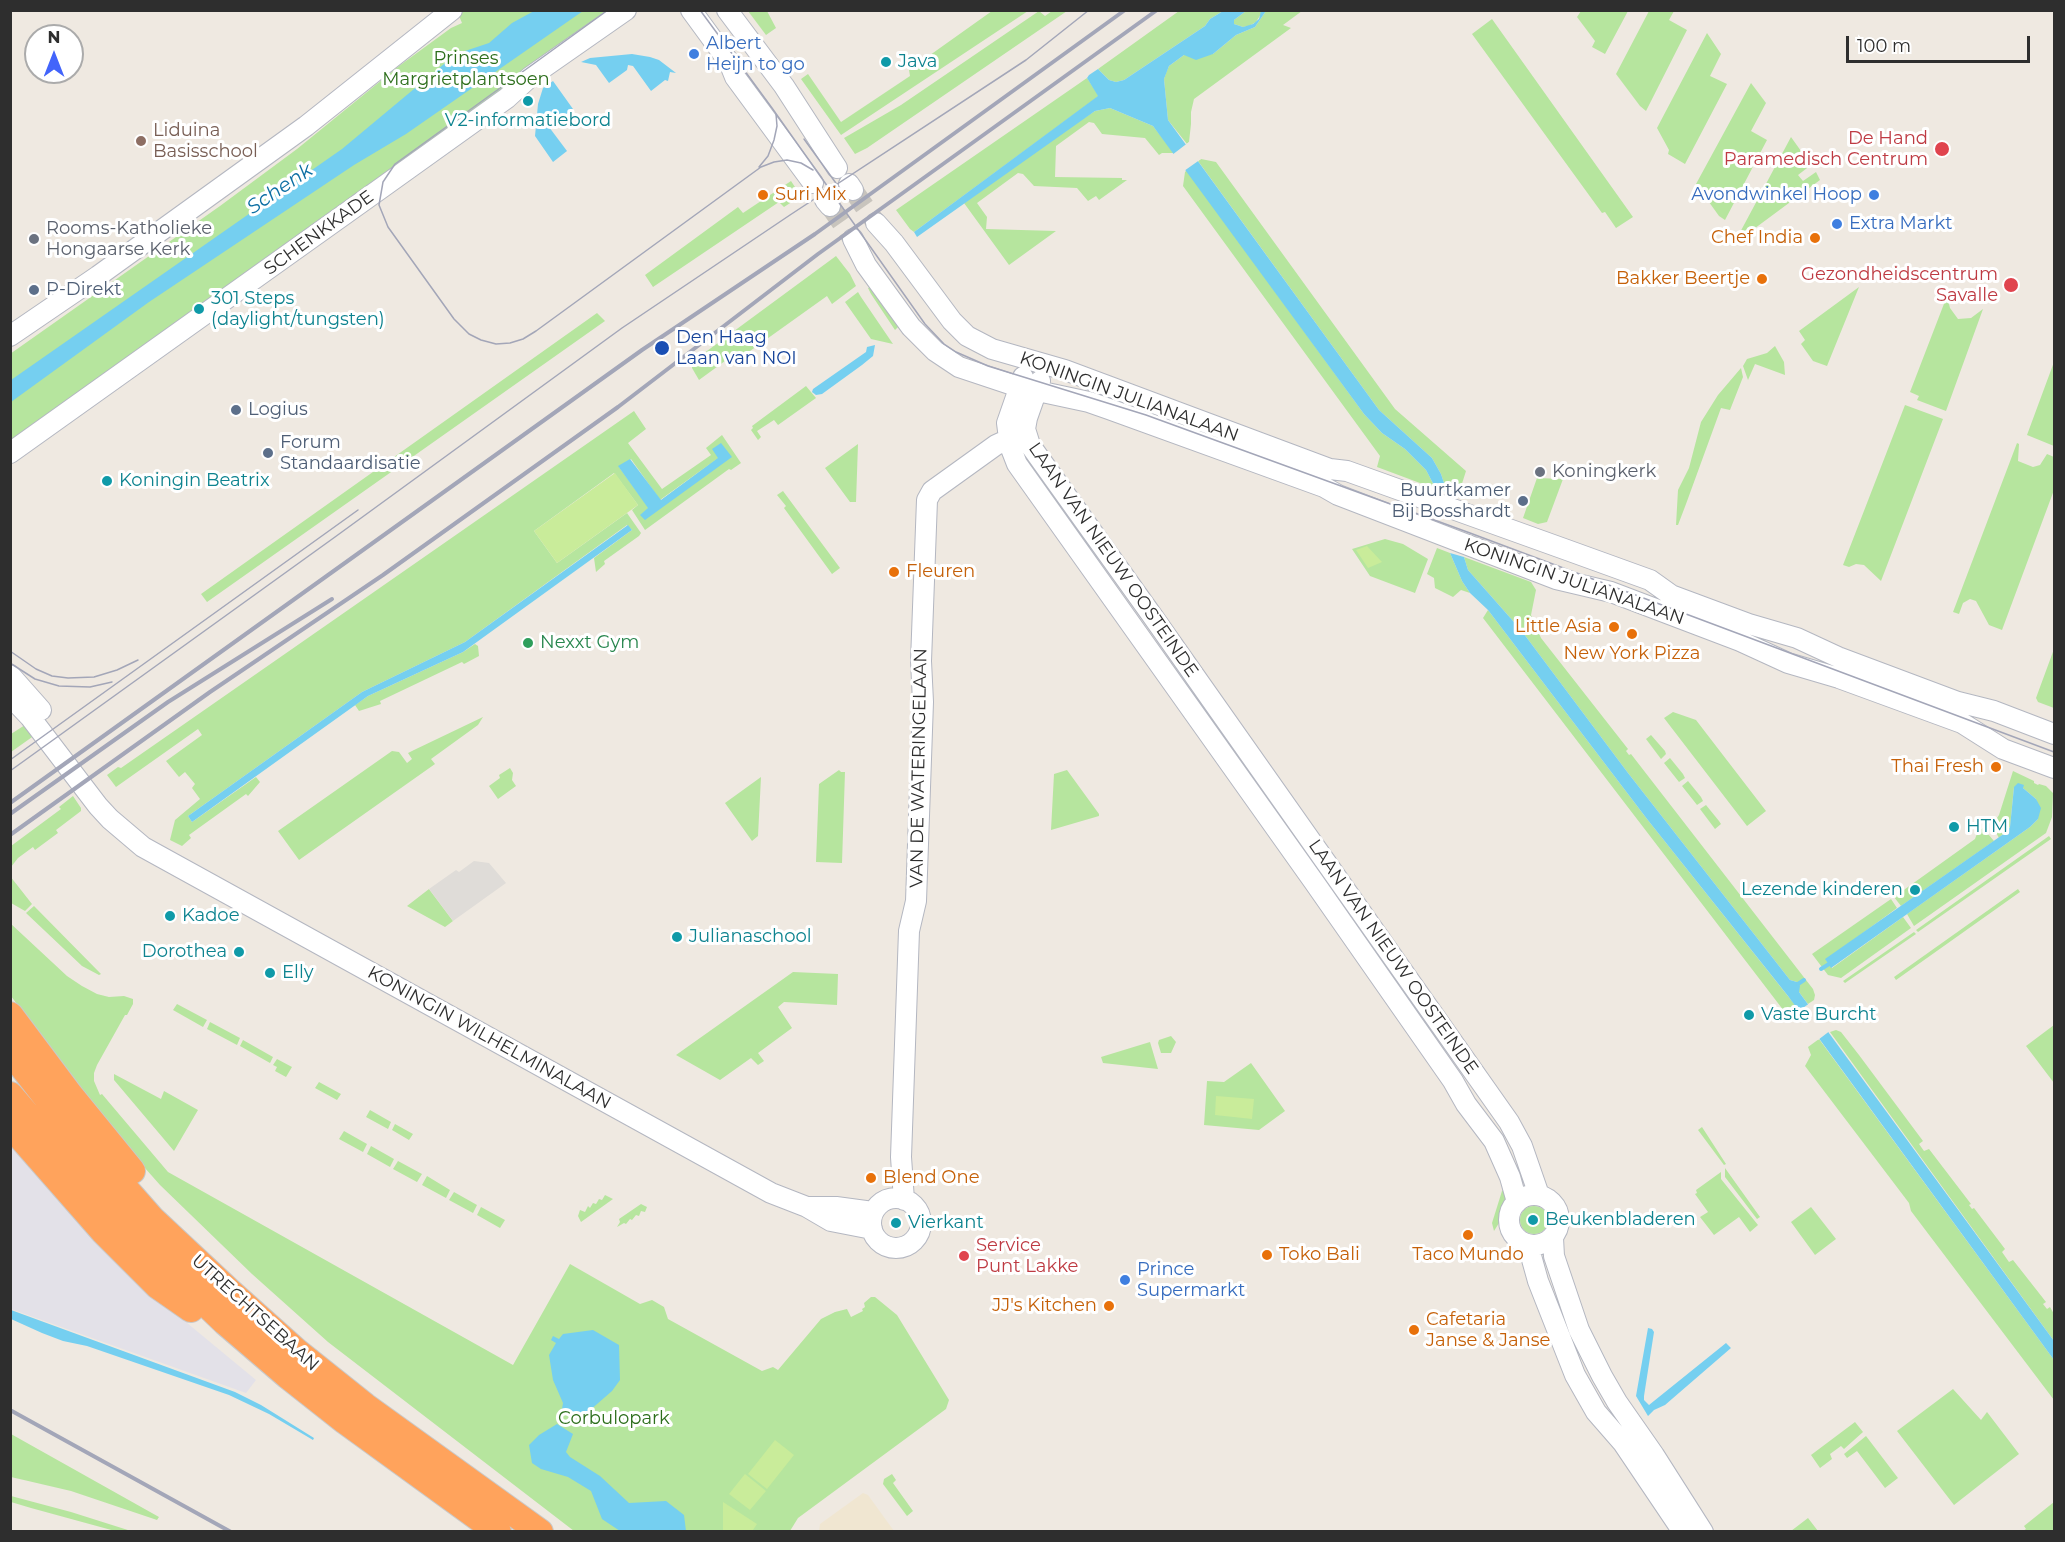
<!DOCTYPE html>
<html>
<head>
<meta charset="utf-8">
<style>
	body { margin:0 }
	#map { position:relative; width:2065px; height:1542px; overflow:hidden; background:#efe9e1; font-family:Montserrat,sans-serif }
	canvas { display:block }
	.frame { position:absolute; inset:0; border:12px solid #2e2e2e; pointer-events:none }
	.north { position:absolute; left:24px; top:24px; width:60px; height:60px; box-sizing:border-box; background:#fff; border:2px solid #ababab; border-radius:50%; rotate:0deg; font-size:16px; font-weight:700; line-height:24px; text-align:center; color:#2e2e2e }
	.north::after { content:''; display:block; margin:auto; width:21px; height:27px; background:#4264fb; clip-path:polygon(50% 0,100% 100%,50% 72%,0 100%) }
	.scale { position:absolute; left:1846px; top:36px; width:184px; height:27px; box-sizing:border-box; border:3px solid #2e2e2e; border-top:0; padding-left:8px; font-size:18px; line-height:21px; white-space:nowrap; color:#2e2e2e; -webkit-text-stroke:4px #fff; paint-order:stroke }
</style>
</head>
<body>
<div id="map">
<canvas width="2065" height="1542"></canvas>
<div class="frame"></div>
<div class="north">N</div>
<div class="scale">100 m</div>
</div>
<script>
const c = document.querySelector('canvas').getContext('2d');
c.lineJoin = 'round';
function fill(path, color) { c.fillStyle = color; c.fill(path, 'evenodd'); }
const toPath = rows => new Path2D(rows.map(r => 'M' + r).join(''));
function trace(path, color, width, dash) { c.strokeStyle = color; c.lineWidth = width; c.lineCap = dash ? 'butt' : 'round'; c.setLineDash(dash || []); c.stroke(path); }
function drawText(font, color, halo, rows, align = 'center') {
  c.font = font + ' Montserrat,sans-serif'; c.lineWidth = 6; c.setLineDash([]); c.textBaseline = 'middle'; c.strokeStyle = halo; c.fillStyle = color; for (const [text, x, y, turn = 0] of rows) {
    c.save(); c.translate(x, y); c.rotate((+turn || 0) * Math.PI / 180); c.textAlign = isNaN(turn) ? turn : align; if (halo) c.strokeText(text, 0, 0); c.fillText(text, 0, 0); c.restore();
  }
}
fill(toPath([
	[10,1146,52,1191,175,1313,256,1380,246,1393,11,1309]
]), '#e3e1e8');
fill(toPath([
	[863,1493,868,1495,894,1531,819,1531,820,1524]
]), '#f0e6d1');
fill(toPath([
	[457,11,613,11,583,33,11,441,10,354,220,206,297,149,399,66,451,28,462,23],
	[748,11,767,11,776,28,766,35],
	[992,11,1028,11,841,135,801,79,808,74,841,122,910,76,909,70],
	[1039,11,1045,16,1052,11,1067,11,867,148,855,154,844,138,901,105],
	[1179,11,1223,11,1210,19,1205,26,1124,80,1116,82,1109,80,1098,69],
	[1246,11,1261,11,1261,14,1256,22,1249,26,1243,27,1234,24,1234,20],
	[1266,11,1302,11,1283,25,1291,28,1194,99,1191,112,1191,124,1189,142,1187,144,1168,120,1164,79,1166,73,1169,66,1184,55,1213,54,1236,35,1255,27],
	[1581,11,1628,11,1605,54,1592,47,1595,41,1577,17],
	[1649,11,1674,11,1669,20,1687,30,1646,111,1640,106,1616,74],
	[1492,19,1633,217,1616,228,1605,212,1602,213,1472,34],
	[1707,33,1721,54,1710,76,1727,84,1685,164,1668,154,1669,150,1657,128],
	[1087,78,1099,96,914,232,910,229,896,210],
	[1751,83,1766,103,1751,131,1767,140,1725,220,1719,216,1696,184],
	[1110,108,1153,126,1174,153,1162,153,1159,155,1145,138,1102,134,1094,123,1089,122,1056,146,1055,177,1122,178,1122,180,1127,180,1099,200,1096,196,1088,201,1077,188,1034,186,1023,174,1018,173,977,203,987,217,986,229,1056,231,1009,265,964,203,1073,125,1095,111],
	[1791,137,1811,165,1798,175,1803,181,1816,172,1820,180,1739,240,1737,238],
	[1201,159,1216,162,1395,409,1466,471,1459,493,1456,495,1447,492,1441,474,1432,458,1379,410,1198,161],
	[1187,170,1364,414,1382,433,1405,449,1426,470,1436,489,1377,467,1380,456,1183,186,1185,172],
	[791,181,801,196,784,207,779,202,653,287,645,275,738,207,743,213],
	[836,256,850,274,856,286,832,304,827,296,729,366,725,361,699,380,692,368,692,362],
	[870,287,898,327,895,330,871,294,868,288],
	[1859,287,1827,366,1813,361,1801,344,1805,340,1799,331],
	[858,292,861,297,893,344,871,339,845,302],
	[1947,296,1950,308,1958,319,1971,318,1983,309,1946,411,1917,400,1919,396,1910,392],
	[597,313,605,321,207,602,201,594],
	[1775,346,1784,362,1785,375,1755,364,1748,380,1743,366,1747,359,1767,353],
	[2054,362,2054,446,2027,435],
	[1741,368,1743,377,1730,410,1721,408,1686,504,1678,525,1676,525,1678,490,1689,468,1701,422,1718,395],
	[806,386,816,398,778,425,774,420,757,431,761,437,758,440,751,430,753,428,752,426],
	[1905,405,1943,419,1881,581,1864,565,1856,564,1849,567,1843,565],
	[634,411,646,429,628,443,662,489,711,455,706,448,722,435,741,463,731,470,729,469,645,530,632,510,638,505,614,473,534,531,557,563,627,513,641,533,639,536,604,561,605,564,596,572,594,558,632,530,627,525,465,642,362,692,188,816,192,822,256,777,260,782,248,796,246,794,189,835,191,838,182,846,170,840,175,820,200,799,192,788,195,784,185,772,179,777,166,761,202,735,198,729,116,787,107,775,118,767,121,768],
	[718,458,641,515,649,508,619,467,631,459,660,500],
	[2017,443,2019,444,2018,461,2033,467,2040,465,2047,454,2054,457,2054,490,2002,630,1989,625,1976,601,1970,599,1963,603,1959,614,1953,612],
	[858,444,856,502,850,502,825,468],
	[1537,478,1563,479,1547,522,1538,524,1523,518],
	[783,491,840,568,832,574,784,508,786,506,777,495],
	[1385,539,1403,544,1428,559,1415,593,1370,576,1352,549],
	[1437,548,1450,553,1462,581,1470,593,1461,590,1453,597,1435,588,1434,578,1427,574],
	[1464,557,1531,582,1536,590,1531,615,1541,638,1628,749,1626,751,1629,755,1631,754,1813,989,1815,995,1814,1000,1808,1004,1799,992,1797,982,1790,980,1628,773,1521,630,1468,570],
	[1488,610,1647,819,1799,1010,1792,1014,1784,1011,1483,618],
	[475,644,478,646,479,656,464,664,462,662,380,701,381,704,359,711,355,705,368,696,463,652],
	[2054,649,2054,708,2038,702,2036,698],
	[1673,712,1696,720,1766,811,1747,826,1664,718],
	[483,717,478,725,431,759,435,764,299,860,278,831,392,751,399,752,407,763,412,759,408,753,414,750],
	[25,725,35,735,11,752,11,734],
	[1651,735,1665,751,1666,754,1661,759,1646,739],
	[1670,758,1683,774,1685,778,1679,782,1664,763],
	[510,768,513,773,512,780,516,786,498,799,489,786,500,778,499,775],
	[839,770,841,772,845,772,842,863,816,862,819,784],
	[1067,770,1099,814,1099,816,1051,830,1054,774],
	[2013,771,2034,781,2034,783,2038,785,2039,784,2046,786,2053,793,2052,817,2046,833,1914,926,1907,914,2030,827,2038,819,2036,799,2023,788,2014,787,2010,827,1999,838,1994,829,1998,826,1995,821,1999,815],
	[761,777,758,836,752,841,725,803],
	[1688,781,1701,797,1703,801,1697,805,1682,786],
	[73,796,81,808,81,811,56,830,58,833,35,850,33,847,18,858,11,867,11,846,61,809,59,807],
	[1706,805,1719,821,1721,824,1715,829,1700,809],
	[1983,828,1994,841,1901,906,1894,897,1975,839,1978,831],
	[2049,836,2051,839,1918,932,1916,930],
	[10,876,32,904,25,911,11,903],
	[429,889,453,921,445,927,407,906],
	[2018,889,2020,892,1896,980,1894,977],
	[1891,899,1897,908,1826,960,1832,968,1903,917,1911,928,1841,978,1828,975,1812,954],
	[34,906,101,974,99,975,82,966,26,913],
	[10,923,67,976,82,986,97,994,109,997,124,996,133,999,133,1004,127,1015,125,1015,97,1065,94,1073,94,1081,100,1095,102,1094,168,1172,513,1365,570,1264,640,1304,652,1300,664,1307,668,1319,762,1371,773,1367,778,1370,821,1319,835,1312,847,1309,851,1317,863,1311,862,1309,865,1307,864,1303,871,1297,875,1297,897,1315,949,1400,946,1409,798,1518,790,1531,574,1531,328,1342,252,1274,160,1185,113,1132,76,1085,11,996],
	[1914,932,1916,934,1845,983,1843,981],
	[793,972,838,974,837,1005,784,1002,778,1007,792,1028,758,1053,764,1061,758,1065,751,1058,720,1080,676,1055],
	[177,1004,207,1020,203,1027,173,1010],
	[210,1022,240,1038,237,1045,207,1029],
	[2054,1025,2054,1083,2026,1046],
	[1836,1030,1841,1032,1859,1055,1923,1141,1919,1144,1924,1151,1929,1149,1971,1204,1969,1205,1972,1209,1974,1208,2005,1249,2002,1252,2009,1262,2013,1260,2046,1302,2043,1304,2047,1309,2050,1307,2054,1314,2054,1341,1830,1032],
	[1171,1036,1176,1042,1171,1053,1161,1053,1158,1043,1159,1040],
	[1819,1039,2054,1360,2054,1400,1911,1211,1909,1203,1805,1066,1811,1055,1808,1047],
	[243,1040,273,1057,270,1063,240,1046],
	[1150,1042,1158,1069,1103,1063,1101,1057],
	[277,1059,292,1067,286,1077,275,1071,277,1067,273,1065],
	[1251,1063,1285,1111,1259,1130,1204,1125,1207,1081,1224,1082],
	[114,1074,161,1099,164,1091,198,1110,174,1151,114,1080],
	[319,1082,341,1094,337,1100,315,1088],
	[370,1110,391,1122,388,1129,366,1117],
	[395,1124,413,1134,409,1140,392,1130],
	[1702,1127,1726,1164,1724,1165,1698,1130],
	[344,1131,367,1144,363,1152,339,1139],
	[371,1146,394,1159,390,1167,367,1154],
	[398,1161,422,1174,417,1182,393,1169],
	[1725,1168,1760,1217,1757,1219,1725,1177],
	[1721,1172,1721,1179,1758,1225,1750,1232,1739,1217,1714,1235,1700,1217,1708,1212,1695,1194,1697,1193,1696,1190],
	[427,1176,450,1190,446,1198,422,1185],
	[1505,1188,1505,1199,1499,1223,1494,1231,1492,1223,1502,1191],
	[454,1192,477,1205,473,1213,449,1200],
	[605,1195,613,1199,581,1222,578,1216,580,1210,585,1212,588,1206,590,1208,593,1203,596,1204,599,1199,602,1200],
	[641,1204,647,1207,645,1212,641,1211,639,1216,636,1215,632,1220,630,1219,626,1224,624,1223,617,1227,620,1222,619,1219],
	'1520 1220a14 14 0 1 1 28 0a14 14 0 1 1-28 0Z',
	[481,1207,505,1220,500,1228,477,1215],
	[1811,1207,1836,1239,1815,1255,1791,1222],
	[1953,1389,1981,1420,1987,1412,2019,1454,1954,1505,1897,1431],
	[1855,1422,1863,1432,1844,1449,1841,1446,1830,1454,1832,1459,1820,1468,1811,1455],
	[11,1434,159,1517,157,1520,71,1491,11,1477],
	[1866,1436,1898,1478,1885,1488,1857,1451,1847,1458,1844,1454],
	[892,1474,896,1480,893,1483,913,1511,907,1516,883,1484,884,1479],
	[11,1496,71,1512,131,1531,115,1531,31,1508,11,1502],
	[2054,1502,2054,1531,2023,1531,2026,1529,2024,1526],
	[1808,1518,1818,1531,1791,1531]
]), '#b6e59e');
fill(toPath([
	[615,473,638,505,557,563,534,531],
	[1367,546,1382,562,1368,568,1356,550],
	[1216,1096,1254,1099,1252,1119,1215,1115],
	[775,1440,794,1455,767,1489,748,1474],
	[745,1474,766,1491,750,1510,729,1494],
	[723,1502,757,1524,753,1530,723,1531]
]), '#c9ec9a');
fill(toPath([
	[474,861,489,863,506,883,453,921,429,889,456,870,459,872]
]), '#dfdcd8');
fill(toPath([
	[534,11,583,11,406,134,354,165,149,302,11,402,11,380,342,149,456,54,489,43,512,23],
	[1223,11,1246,11,1234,20,1234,24,1243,27,1253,24,1259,19,1261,11,1266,11,1255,27,1236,35,1213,54,1196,60,1184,55,1169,66,1164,79,1168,120,1379,410,1432,458,1441,474,1447,492,1436,489,1426,470,1405,449,1382,433,1364,414,1153,126,1110,108,1095,111,917,237,914,232,1098,96,1087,78,1089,75,1098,69,1109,80,1116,82,1124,80,1205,26,1210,19],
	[632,54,650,57,659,60,676,73,670,72,668,81,665,80,651,91,633,66,628,65,627,70,609,83,596,65,581,62,590,58],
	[553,81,573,109,560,119,559,123,550,122,549,127,567,151,553,162,535,136,538,104,543,88],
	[875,345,873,356,862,365,822,394,816,395,812,392,813,389,866,352,867,347],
	[721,443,732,457,645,520,640,515,648,508,618,466,630,459,661,500,718,458,712,449],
	[628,525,632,530,463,652,368,696,192,822,188,816,362,692,465,642],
	[1450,553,1464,557,1468,570,1521,630,1628,773,1790,980,1797,982,1800,986,1799,992,2054,1341,2054,1360,1788,996,1647,819,1488,610,1470,593,1462,581],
	[2018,783,2024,785,2023,788,2036,799,2041,808,2038,819,2030,827,1831,968,1825,959,2005,833,2010,827,2014,787],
	[11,1310,235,1392,261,1405,314,1438,313,1440,269,1414,229,1395,87,1346,63,1341,42,1333,11,1319],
	[1648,1328,1652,1329,1654,1332,1644,1396,1644,1400,1649,1405,1726,1343,1731,1348,1665,1405,1654,1410,1648,1416,1636,1396],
	[593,1330,619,1345,620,1380,612,1391,581,1418,562,1409,563,1403,553,1380,549,1355,556,1343,551,1340,553,1336,559,1339,563,1334],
	[557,1424,573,1434,566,1452,570,1457,600,1476,629,1503,666,1501,684,1515,686,1531,620,1531,602,1519,591,1491,568,1477,541,1469,532,1463,529,1445,539,1435]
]), '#75cff0');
fill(toPath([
	[1189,142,1201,159,1184,171,1172,155],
	[1810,1003,1831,1030,1818,1040,1797,1012]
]), '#efe9e1');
trace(toPath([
	[1821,969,1829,964],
	[1798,984,1804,980]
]), '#75cff0', 4);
trace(toPath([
	[853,190,876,223],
	[830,206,853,239]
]), '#c8c4bd', 20, [20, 10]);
const secondary = toPath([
	[691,10,729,62,735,77,813,183],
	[727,10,784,86,837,168],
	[849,184,853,190],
	[825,200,830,206],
	[876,223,894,243,952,321,967,336,992,349,1065,370,1330,469,1347,471,1567,550,1650,580,1671,595,1749,624,1797,638,1838,657,1958,702,1994,711,2054,734],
	[853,239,866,265,911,327,935,351,959,367,1019,387,1089,402,1109,409,1324,487,1338,495,1556,579,1611,592,1740,641,1788,663,1839,678,1962,723,2003,749,2054,768],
	[10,336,98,276,306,126,452,10],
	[1023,377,1007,423,1010,446,1017,464,1314,882,1453,1081,1466,1104,1494,1141,1510,1177,1517,1202],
	[1040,381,1027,418,1025,429,1030,445,1151,614,1509,1122,1522,1146,1539,1195],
	[10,453,380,189,507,98,530,77,626,10],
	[10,675,41,710],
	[10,696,30,717,98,806,110,819,143,847,771,1193,807,1207,831,1221,872,1229],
	'1509 1220a25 25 0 1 1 50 0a25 25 0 1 1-50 0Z',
	'871 1223a25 25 0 1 1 50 0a25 25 0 1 1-50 0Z',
	[904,1200,901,1157,909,931,916,901,923,702,921,661,927,500,932,491,996,445,1009,439,1022,438],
	[808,1207,836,1207,873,1212],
	[1553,1238,1554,1256,1579,1330,1602,1376,1617,1402,1654,1455,1703,1532],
	[1528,1245,1538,1281,1575,1375,1596,1412,1623,1443,1683,1532]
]);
const highway = toPath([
	[10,1015,70,1095,132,1171],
	[10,1051,57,1111,152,1219,230,1292,296,1351,365,1406,540,1532],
	[10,1095,70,1165,128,1229,225,1322,288,1376,345,1421,498,1532],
	[10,1125,103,1231,158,1286,191,1309]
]);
trace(secondary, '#b4b7c1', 22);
trace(highway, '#c9c9c9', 28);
trace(secondary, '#fff', 20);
trace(highway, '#ffa35c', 26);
trace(toPath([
	[608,10,395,164,383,182,379,205,388,227,454,319,469,334,481,340,496,344,510,343,523,339,536,331,761,167,774,162,787,160,801,163,813,170],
	[700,10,772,108,925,324,944,344,956,352,988,366,1146,415,1470,533,2054,752],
	[804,139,846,197],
	[759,167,768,156,774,140,777,126,776,114],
	[10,651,36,669,52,676,68,678,94,677,117,670,138,660],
	[10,663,35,679,59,686,90,687,112,682],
	[10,760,358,510],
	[10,771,335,537,622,328,790,215,1026,60,1089,10]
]), '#a3a6b8', 1.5);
trace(toPath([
	[10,803,642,350,815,234,1125,10],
	[10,814,168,702,332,599],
	[10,835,210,692,383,575,618,407,818,254,1157,10],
	[10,1410,231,1532]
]), '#a3a6b8', 4);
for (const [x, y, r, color] of [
	[694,54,6,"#3f7fe0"],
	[886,62,6,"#0f9aa8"],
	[528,101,6,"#0f9aa8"],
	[141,141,6,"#8d6e63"],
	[1942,149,8,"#e0444e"],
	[763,195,6,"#e8710a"],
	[1874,195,6,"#3f7fe0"],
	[1837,224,6,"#3f7fe0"],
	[1815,238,6,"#e8710a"],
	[34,239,6,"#6b7280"],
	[1762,279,6,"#e8710a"],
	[2011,285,8,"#e0444e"],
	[34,290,6,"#5c6f8a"],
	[199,309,6,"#0f9aa8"],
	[662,348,8,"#1a4fb4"],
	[236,410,6,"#5c6f8a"],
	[268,453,6,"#5c6f8a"],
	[1540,472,6,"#6b7280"],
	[107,481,6,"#0f9aa8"],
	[1523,501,6,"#5c6f8a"],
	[894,572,6,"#e8710a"],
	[1614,627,6,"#e8710a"],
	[1632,634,6,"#e8710a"],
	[528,643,6,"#2e9e5b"],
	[1996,767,6,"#e8710a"],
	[1954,827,6,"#0f9aa8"],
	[1915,890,6,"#0f9aa8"],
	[170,916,6,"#0f9aa8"],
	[677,937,6,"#0f9aa8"],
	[239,952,6,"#0f9aa8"],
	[270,973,6,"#0f9aa8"],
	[1749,1015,6,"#0f9aa8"],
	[871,1178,6,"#e8710a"],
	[1533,1220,6,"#0f9aa8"],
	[896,1223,6,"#0f9aa8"],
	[1468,1235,6,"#e8710a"],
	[1267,1255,6,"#e8710a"],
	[964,1256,6,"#e0444e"],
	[1125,1280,6,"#3f7fe0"],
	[1109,1306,6,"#e8710a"],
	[1414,1330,6,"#e8710a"]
]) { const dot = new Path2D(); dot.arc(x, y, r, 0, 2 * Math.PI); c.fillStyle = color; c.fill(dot); trace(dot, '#fff', 2); }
drawText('18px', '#366cbe', '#fff', [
	["Albert",706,44],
	["Heijn to go",706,65],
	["Avondwinkel Hoop",1862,195,"right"],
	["Extra Markt",1849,224],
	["Prince",1137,1270],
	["Supermarkt",1137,1291]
], 'left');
drawText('18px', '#2c6e1b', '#fff', [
	["Prinses",466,59],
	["Margrietplantsoen",466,80],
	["Corbulopark",614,1419]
]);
drawText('18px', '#0d838f', '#fff', [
	["Java",898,62],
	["V2-informatiebord",528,121,"center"],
	["301 Steps",211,299],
	["(daylight/tungsten)",211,320],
	["Koningin Beatrix",119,481],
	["HTM",1966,827],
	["Lezende kinderen",1903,890,"right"],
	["Kadoe",182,916],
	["Julianaschool",689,937],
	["Dorothea",227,952,"right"],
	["Elly",282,973],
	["Vaste Burcht",1761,1015],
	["Beukenbladeren",1545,1220],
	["Vierkant",908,1223]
], 'left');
drawText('18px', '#785e54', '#fff', [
	["Liduina",153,131],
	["Basisschool",153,152]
], 'left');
drawText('18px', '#be3a42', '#fff', [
	["De Hand",1928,139],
	["Paramedisch Centrum",1928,160],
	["Gezondheidscentrum",1998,275],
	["Savalle",1998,296],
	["Service",976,1246,"left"],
	["Punt Lakke",976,1267,"left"]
], 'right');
drawText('18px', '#c56008', '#fff', [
	["Suri Mix",775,195],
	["Chef India",1803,238,"right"],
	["Bakker Beertje",1750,279,"right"],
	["Fleuren",906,572],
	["Little Asia",1602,627,"right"],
	["New York Pizza",1632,654,"center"],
	["Thai Fresh",1984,767,"right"],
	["Blend One",883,1178],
	["Toko Bali",1279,1255],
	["Taco Mundo",1468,1255,"center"],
	["JJ's Kitchen",1097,1306,"right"],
	["Cafetaria",1426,1320],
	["Janse & Janse",1426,1341]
], 'left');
drawText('18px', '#5b616d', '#fff', [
	["Rooms-Katholieke",46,229],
	["Hongaarse Kerk",46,250],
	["Koningkerk",1552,472]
], 'left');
drawText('18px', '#2e2e2e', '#fff', [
	["SCHENKKADE",319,233,-36],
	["KONINGIN JULIANALAAN",1129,397,20],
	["LAAN VAN NIEUW OOSTEINDE",1113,560,55],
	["KONINGIN JULIANALAAN",1574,582,19],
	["VAN DE WATERINGELAAN",919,768,-89],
	["LAAN VAN NIEUW OOSTEINDE",1393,957,55],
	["KONINGIN WILHELMINALAAN",489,1038,29],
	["UTRECHTSEBAAN",255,1313,42]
]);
drawText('18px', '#4e5e75', '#fff', [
	["P-Direkt",46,290],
	["Logius",248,410],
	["Forum",280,443],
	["Standaardisatie",280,464],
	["Buurtkamer",1511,491,"right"],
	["Bij Bosshardt",1511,512,"right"]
], 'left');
drawText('18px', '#164399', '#fff', [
	["Den Haag",676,338],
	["Laan van NOI",676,359]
], 'left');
drawText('18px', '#27864d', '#fff', [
	["Nexxt Gym",540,643]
], 'left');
drawText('italic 20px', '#0d6fa3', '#fff', [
	["Schenk",280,189,-34]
]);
</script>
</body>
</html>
